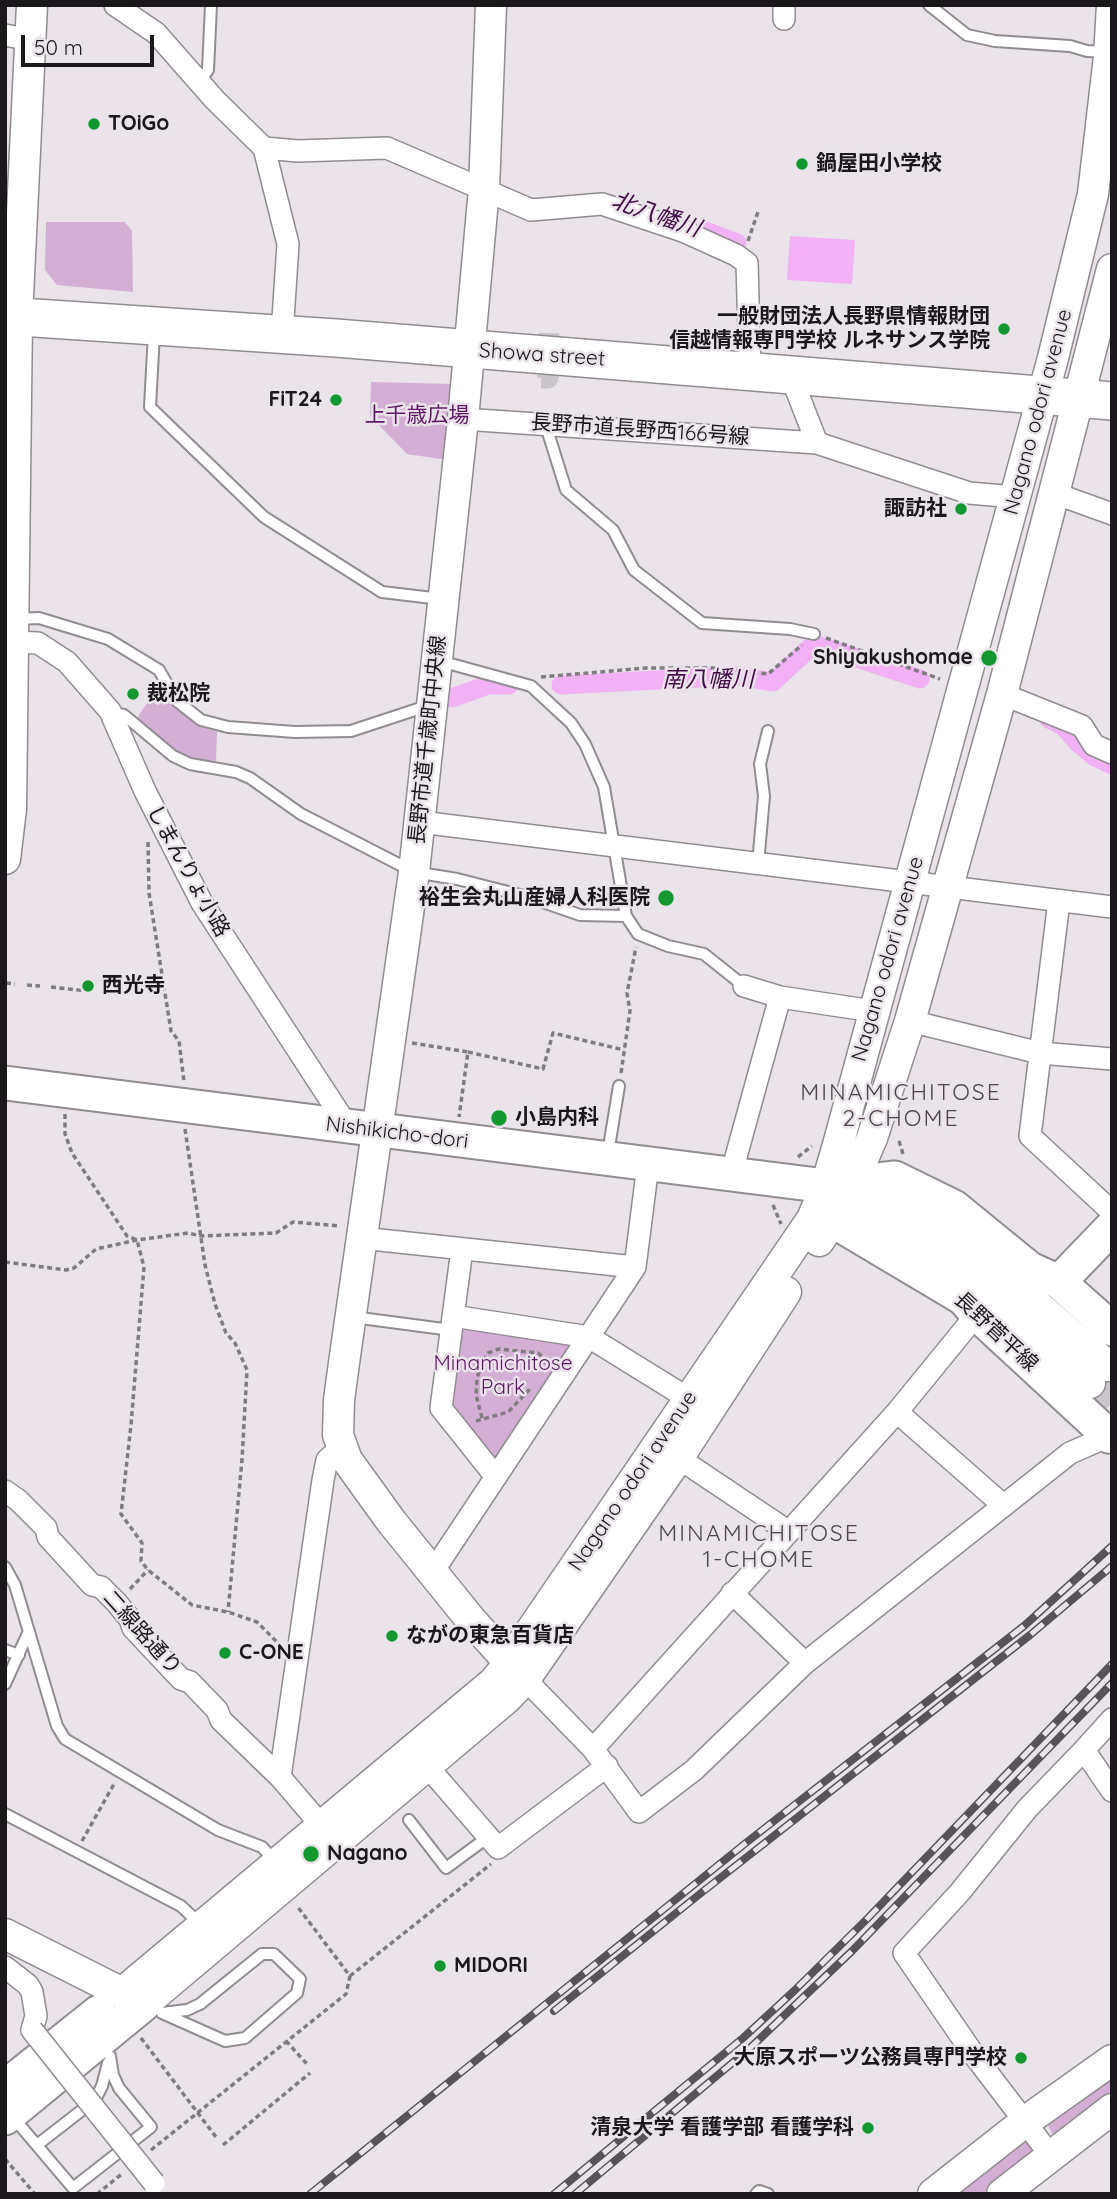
<!DOCTYPE html>
<html>
<head>
<meta charset="utf-8">
<style>
	body { margin:0 }
	#map { position:relative; width:1117px; height:2199px; overflow:hidden; background:#eae4ea; font-family:Quicksand,sans-serif }
	canvas { display:block }
	.frame { position:absolute; inset:0; border:7px solid #1a181a; pointer-events:none }
	.scale { position:absolute; left:21px; top:35px; width:133px; height:32px; box-sizing:border-box; border:4px solid #1a181a; border-top:0; padding-left:9px; font-size:21px; line-height:24px; white-space:nowrap; color:#1a181a; -webkit-text-stroke:5px #eae4ea; paint-order:stroke }
</style>
</head>
<body>
<div id="map">
<canvas width="1117" height="2199"></canvas>
<div class="frame"></div>
<div class="scale">50 m</div>
</div>
<script>
const c = document.querySelector('canvas').getContext('2d');
c.lineJoin = 'round';
function fill(path, color) { c.fillStyle = color; c.fill(path, 'evenodd'); }
const toPath = rows => new Path2D(rows.map(r => 'M' + r).join(''));
function trace(path, color, width, dash) { c.strokeStyle = color; c.lineWidth = width; c.lineCap = dash ? 'butt' : 'round'; c.setLineDash(dash || []); c.stroke(path); }
function drawText(font, color, halo, rows, align = 'center') {
  c.font = font + ' Quicksand,"Noto Sans JP",sans-serif'; c.lineWidth = 5; c.setLineDash([]); c.textBaseline = 'middle'; c.strokeStyle = halo; c.fillStyle = color; for (const [text, x, y, turn = 0] of rows) {
    c.save(); c.translate(x, y); c.rotate((+turn || 0) * Math.PI / 180); c.textAlign = isNaN(turn) ? turn : align; if (halo) c.strokeText(text, 0, 0); c.fillText(text, 0, 0); c.restore();
  }
}
fill(toPath([
	[46,222,125,222,132,231,133,292,57,285,45,270],
	[371,382,453,384,447,460,407,454,370,416],
	[151,697,158,704,164,698,201,727,217,732,216,761,186,758,137,718],
	[473,1325,578,1346,498,1463,452,1411,463,1327],
	[1112,2069,1112,2094,1054,2137,1044,2118],
	[1025,2139,1034,2152,982,2194,952,2194]
]), '#d4aed5');
fill(toPath([
	[790,236,855,240,852,284,787,280]
]), '#f1b1f4');
trace(toPath([
	[705,231,737,243],
	[561,685,737,676,773,682,814,644,920,679],
	[452,698,488,685,509,685],
	[1049,719,1063,726,1078,743,1095,757,1112,765]
]), '#f1b1f4', 19);
trace(toPath([
	[541,378,548,378,549,331,545,331]
]), '#cbc5cb', 21, [21, 10]);
trace(toPath([
	[1090,1383,1112,1403]
]), '#cbc5cb', 30, [30, 15]);
const lane = toPath([
	[929,5,967,35,995,41,1070,46,1087,51,1107,52],
	[199,82,208,70,211,5],
	[154,333,150,407,264,517,382,592,441,599],
	[545,423,566,490,613,530,634,570,702,623,790,629,814,634],
	[15,619,39,618,108,639,159,670,177,701,201,720,228,727,295,732,351,731,430,705],
	[440,661,531,686,571,723,585,744,604,787,626,916],
	[112,712,124,715,173,756,190,764,236,772,250,778,301,814,414,872,457,879,528,897,580,915,626,916,638,934,668,946,704,954,744,986],
	[758,864,764,796,760,764,768,731],
	[608,1153,619,1086],
	[353,1317,451,1330],
	[5,1567,15,1585,57,1726,65,1739,218,1830,262,1847,275,1861],
	[5,1650,19,1655],
	[5,1684,29,1631],
	[5,1814,181,1906,200,1924],
	[409,1820,446,1868,488,1837],
	[262,1954,274,1954,300,1979,297,1993,245,2038,225,2041,162,2013,187,2010,200,2004,262,1954],
	[12,2116,73,2188,151,2127,119,2088,113,2075,110,2056],
	[37,2145,95,2100,102,2086,108,2063],
	[756,2194,759,2191,768,2194]
]);
const street = toPath([
	[115,5,156,33,215,100,264,148,288,244,282,334],
	[784,5,784,19],
	[5,35,31,40],
	[264,148,298,151,387,148,531,210,602,204,683,231,736,255,747,263,750,371],
	[790,374,817,443,969,493,1016,497],
	[463,419,817,443],
	[1054,493,1112,514],
	[13,642,38,643,67,662,110,711,145,791,202,903,348,1127],
	[1002,694,1082,726,1094,745,1112,753],
	[420,822,1112,907],
	[1059,901,1030,1136,1112,1212],
	[744,986,780,997,873,1011],
	[910,1021,1040,1053,1112,1059],
	[731,1175,780,997],
	[361,1238,635,1267],
	[462,1249,441,1408,496,1477],
	[453,1316,589,1337,689,1399],
	[897,1412,1003,1505],
	[668,1451,789,1532],
	[5,1491,18,1500,46,1528,48,1537,92,1585,101,1587,116,1602,130,1619,133,1628,181,1679,190,1682,217,1710,221,1720,280,1777],
	[432,1573,635,1267,648,1165],
	[732,1593,805,1663],
	[525,1679,593,1749,639,1812,694,1770,805,1663,1070,1453,1109,1436],
	[593,1749,897,1412,977,1314],
	[1084,1750,1112,1719],
	[427,1766,498,1848,607,1766],
	[321,1825,280,1777,323,1480,327,1460,342,1447],
	[5,1967,28,1985,32,1992,36,2016,32,2030],
	[1051,2156,974,2055,904,1953,960,1892,1027,1809,1084,1750,1112,1791]
]);
const secondary = toPath([
	[491,5,484,189,463,419,414,872,344,1363,339,1400,338,1435,347,1460,391,1521,471,1620,521,1675],
	[5,859,11,809,17,317,32,5],
	[853,1182,893,1201,963,1242,1108,1366],
	[830,1190,844,1203,979,1283,1090,1383],
	[819,1241,844,1203,872,1138,910,1021,1002,694,1112,269],
	[5,1934,144,2004,507,1698,525,1679,678,1458,786,1292],
	[122,1993,494,1682,509,1663,812,1219,826,1186,838,1145,1053,358,1093,194,1109,57,1112,5],
	[933,2194,1026,2121,1112,2060],
	[1002,2194,1112,2109]
]);
const primary = toPath([
	[5,1083,826,1186,895,1178,954,1207,1030,1269,1059,1282,1112,1329],
	[832,1220,963,1298,977,1314,1109,1436,1112,1435],
	[1059,1282,1112,1227],
	[5,2087,99,2012],
	[5,2118,144,2004]
]);
const highway = toPath([
	[5,316,336,338,1112,401]
]);
trace(lane, '#918c91', 14);
trace(street, '#918c91', 24);
trace(secondary, '#918c91', 33);
trace(primary, '#918c91', 37);
trace(highway, '#918c91', 40);
trace(toPath([
	[748,241,759,209],
	[826,638,940,679],
	[541,677,646,668,713,668,768,674,802,645],
	[148,842,149,893,171,1031,179,1041,184,1082],
	[6,983,15,984],
	[27,985,40,986],
	[51,987,87,991],
	[412,1043,468,1052,459,1117],
	[468,1052,543,1069,553,1033,624,1050],
	[621,1073,630,1011,627,993,636,947],
	[65,1114,65,1134,72,1153,127,1236,137,1240,144,1267,131,1425,121,1514,142,1543,141,1561,148,1570,192,1605,228,1612,257,1622,279,1644],
	[185,1129,205,1265,215,1304,226,1333,235,1343,247,1370,242,1460,228,1612],
	[899,1141,903,1154],
	[798,1157,812,1146],
	[773,1205,781,1224],
	[5,1262,66,1270,74,1268,96,1249,137,1240,188,1233,201,1236,276,1233,293,1222,340,1226],
	[482,1418,476,1395,477,1379,481,1364,488,1353,499,1349,538,1353,543,1357,544,1368],
	[476,1421,508,1412,530,1389],
	[130,1589,148,1570],
	[82,1841,114,1784],
	[350,1976,491,1864],
	[141,2038,216,2137],
	[286,2041,307,2064],
	[223,2145,310,2073],
	[151,2150,346,1994,350,1976,297,1906],
	[5,2159,35,2194],
	[97,2194,123,2173]
]), '#7f7b7f', 3.5, [5, 3.5]);
trace(lane, '#fff', 10);
trace(street, '#fff', 21);
trace(secondary, '#fff', 30);
trace(primary, '#fff', 33);
trace(highway, '#fff', 37);
const rail = toPath([
	[554,2011,701,1893,1030,1635,1112,1566],
	[310,2194,747,1842,1024,1626,1112,1546],
	[554,2194,743,2038,794,1991,867,1919,1112,1664],
	[575,2194,749,2049,852,1951,1112,1683]
]);
trace(rail, '#575457', 8);
trace(rail, '#eae4ea', 5, [16]);
const streetBridge = toPath([
	[32,2030,154,2183]
]);
trace(streetBridge, '#918c91', 24, []);
trace(streetBridge, '#fff', 21);
for (const [x, y, r, color] of [
	[94,124,7,"#12982e"],
	[802,164,7,"#12982e"],
	[1004,329,7,"#12982e"],
	[336,400,7,"#12982e"],
	[961,509,7,"#12982e"],
	[989,658,9,"#12982e"],
	[133,694,7,"#12982e"],
	[666,898,9,"#12982e"],
	[88,986,7,"#12982e"],
	[499,1118,9,"#12982e"],
	[392,1636,7,"#12982e"],
	[225,1653,7,"#12982e"],
	[311,1854,9,"#12982e"],
	[440,1966,7,"#12982e"],
	[1021,2058,7,"#12982e"],
	[868,2128,7,"#12982e"]
]) { const dot = new Path2D(); dot.arc(x, y, r, 0, 2 * Math.PI); c.fillStyle = color; c.fill(dot); trace(dot, '#eae4ea', 2.5); }
drawText('bold 21px', '#1a181a', '#eae4ea', [
	["TOiGo",108,124],
	["鍋屋田小学校",816,164],
	["一般財団法人長野県情報財団",990,317,"right"],
	["信越情報専門学校 ルネサンス学院",990,341,"right"],
	["FiT24",322,400,"right"],
	["諏訪社",947,509,"right"],
	["Shiyakushomae",973,658,"right"],
	["裁松院",147,694],
	["裕生会丸山産婦人科医院",650,898,"right"],
	["西光寺",102,986],
	["小島内科",515,1118],
	["ながの東急百貨店",406,1636],
	["C-ONE",239,1653],
	["Nagano",327,1854],
	["MIDORI",454,1966],
	["大原スポーツ公務員専門学校",1007,2058,"right"],
	["清泉大学 看護学部 看護学科",854,2128,"right"]
], 'left');
drawText('21px', '#1a181a', '#eae4ea', [
	["Showa street",542,355,4],
	["Nagano odori avenue",1038,412,-75],
	["長野市道長野西166号線",640,430,4],
	["長野市道千歳町中央線",428,740,-84],
	["しまんりょ小路",188,871,61],
	["Nagano odori avenue",888,959,-74],
	["Nishikicho-dori",397,1133,7],
	["長野菅平線",996,1332,43],
	["Nagano odori avenue",633,1481,-56],
	["二線路通り",142,1633,48]
]);
drawText('21px', '#601666', '#eae4ea', [
	["上千歳広場",417,416],
	["Minamichitose",503,1364],
	["Park",503,1388]
]);
drawText('italic 23px', '#430a47', '#eae4ea', [
	["北八幡川",656,215,19],
	["南八幡川",708,680]
]);
c.letterSpacing = '2px';
drawText('23px', '#4d474d', '#eae4ea', [
	["MINAMICHITOSE",901,1093],
	["2-CHOME",901,1119],
	["MINAMICHITOSE",759,1534],
	["1-CHOME",759,1560]
]);
c.letterSpacing = '0px';
</script>
</body>
</html>
